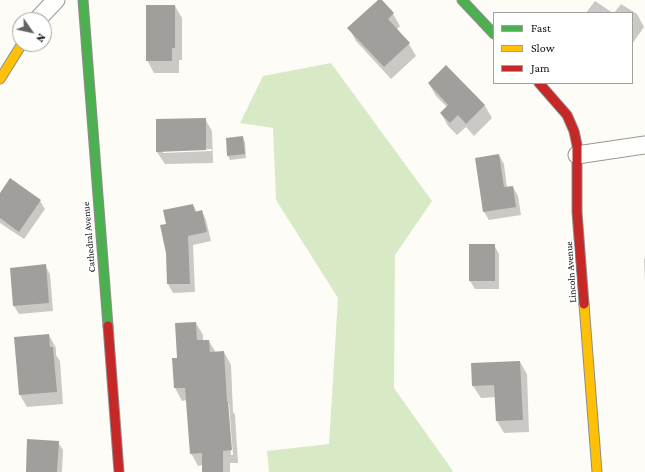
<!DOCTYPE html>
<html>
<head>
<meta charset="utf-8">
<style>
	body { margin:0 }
	#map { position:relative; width:645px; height:472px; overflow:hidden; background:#fdfcf7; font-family:"Crimson Pro",serif }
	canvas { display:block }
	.legend { position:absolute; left:493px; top:12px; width:140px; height:72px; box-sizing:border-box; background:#fff; border:1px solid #a0a0a0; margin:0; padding:5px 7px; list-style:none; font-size:12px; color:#111 }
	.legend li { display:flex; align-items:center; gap:8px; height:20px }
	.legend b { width:20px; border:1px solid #a0a0a0 }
	.north { position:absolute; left:12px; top:12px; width:40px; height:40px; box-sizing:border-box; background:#fff; border:1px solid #a0a0a0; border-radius:50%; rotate:124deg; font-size:11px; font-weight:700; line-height:16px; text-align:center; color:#111 }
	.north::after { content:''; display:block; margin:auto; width:14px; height:18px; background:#646362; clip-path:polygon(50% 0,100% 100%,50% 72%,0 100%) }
</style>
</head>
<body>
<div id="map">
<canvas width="645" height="472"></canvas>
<ul class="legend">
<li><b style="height:5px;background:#4caf50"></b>Fast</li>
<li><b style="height:5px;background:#ffc107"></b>Slow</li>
<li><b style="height:5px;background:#c62828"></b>Jam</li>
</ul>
<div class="north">N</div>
</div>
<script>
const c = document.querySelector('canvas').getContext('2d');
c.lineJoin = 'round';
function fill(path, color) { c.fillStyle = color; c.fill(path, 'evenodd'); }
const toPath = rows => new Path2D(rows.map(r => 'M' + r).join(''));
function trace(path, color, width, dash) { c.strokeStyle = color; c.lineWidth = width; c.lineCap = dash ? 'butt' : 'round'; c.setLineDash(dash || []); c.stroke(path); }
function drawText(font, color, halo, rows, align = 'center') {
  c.font = font + ' "Crimson Pro",serif'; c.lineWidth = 4; c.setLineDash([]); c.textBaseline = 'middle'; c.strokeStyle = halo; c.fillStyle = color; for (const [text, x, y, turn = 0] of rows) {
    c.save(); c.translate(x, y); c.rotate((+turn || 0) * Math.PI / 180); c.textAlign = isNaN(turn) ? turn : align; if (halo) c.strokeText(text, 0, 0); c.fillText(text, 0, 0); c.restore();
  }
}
fill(toPath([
	[331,63,432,201,395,255,394,388,453,471,452,472,269,472,267,451,329,444,338,298,276,200,273,128,240,123,263,76]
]), '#d8eac5');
fill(toPath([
	[379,0,393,14,400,26,396,30,409,44,416,56,391,79,356,41,349,28],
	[595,1,613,13,586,13],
	[621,4,637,14,644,27,632,44,632,13,614,13],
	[175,6,182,18,182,60,179,60,179,73,154,73,147,60],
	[446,67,485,106,492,118,474,136,466,127,457,135,448,126,441,113,447,107,436,96,429,84],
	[205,119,212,131,213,163,165,164,157,152],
	[211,149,212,151,163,153,163,151],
	[243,138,245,142,246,158,230,160,228,156],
	[499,155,504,164,507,188,513,187,518,196,521,215,489,220,484,212],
	[0,194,40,201,45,209,24,239,0,223],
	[193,205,197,212,202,211,206,220,211,241,193,245,195,292,173,293,168,284,167,253],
	[494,245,499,254,499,289,475,289,470,281],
	[644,259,645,259,645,282],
	[45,265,50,274,53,311,19,314,14,306],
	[196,323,203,335,203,341,209,341,216,353,224,352,231,365,233,412,235,415,238,463,230,463,230,472,203,472,203,465,198,466,191,453,187,400,182,401,175,388,173,359,178,359],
	[227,401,229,404,233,455,231,455],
	[49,335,56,348,56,355,60,361,63,404,27,407,20,395],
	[520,362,527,374,529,432,504,433,497,421,496,397,481,398,473,386],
	[58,442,63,450,62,472,27,472]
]), '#0003');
fill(toPath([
	[378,0,382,0,394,13,388,19,410,43,384,67,347,28],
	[146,5,175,5,175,48,172,48,172,61,146,61],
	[446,65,485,105,466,124,458,115,450,123,440,113,448,105,428,83],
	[206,118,206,150,156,152,156,119],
	[243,136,245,154,227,156,226,138],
	[499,154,504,187,513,186,516,207,483,212,475,158],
	[10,178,41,200,19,232,0,218,0,193],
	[193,204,195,212,202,210,207,232,188,236,190,284,167,284,166,253,160,225,166,224,163,210],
	[469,244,495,244,495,281,469,281],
	[46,264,49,303,13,306,10,268],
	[196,322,197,340,209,340,210,352,224,351,227,402,228,401,232,450,223,451,223,472,202,472,202,453,190,454,185,388,174,388,172,358,177,358,175,323],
	[49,334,50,347,53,347,57,392,19,395,14,337],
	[520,361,523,420,496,421,494,385,472,386,471,363],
	[27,439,59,441,57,472,26,472]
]), '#a19f9c');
const street = toPath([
	[37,20,56,0],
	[577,155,645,145]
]);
const fast = toPath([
	[83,0,108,326],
	[462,0,494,34]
]);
const slow = toPath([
	[0,79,22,44],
	[584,304,597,472]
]);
const jam = toPath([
	[539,83,567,115,574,131,577,145,577,212,584,304],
	[108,326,119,472]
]);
trace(street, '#979795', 19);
trace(fast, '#8e8d8b', 11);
trace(slow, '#8e8d8b', 11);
trace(jam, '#8e8d8b', 11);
trace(street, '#fffffe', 17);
trace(fast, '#4caf50', 9);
trace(slow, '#ffc107', 9);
trace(jam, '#c62828', 9);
drawText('10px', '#111', '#fff', [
	["Cathedral Avenue",89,237,-95],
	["Lincoln Avenue",571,272,-94]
]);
</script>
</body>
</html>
